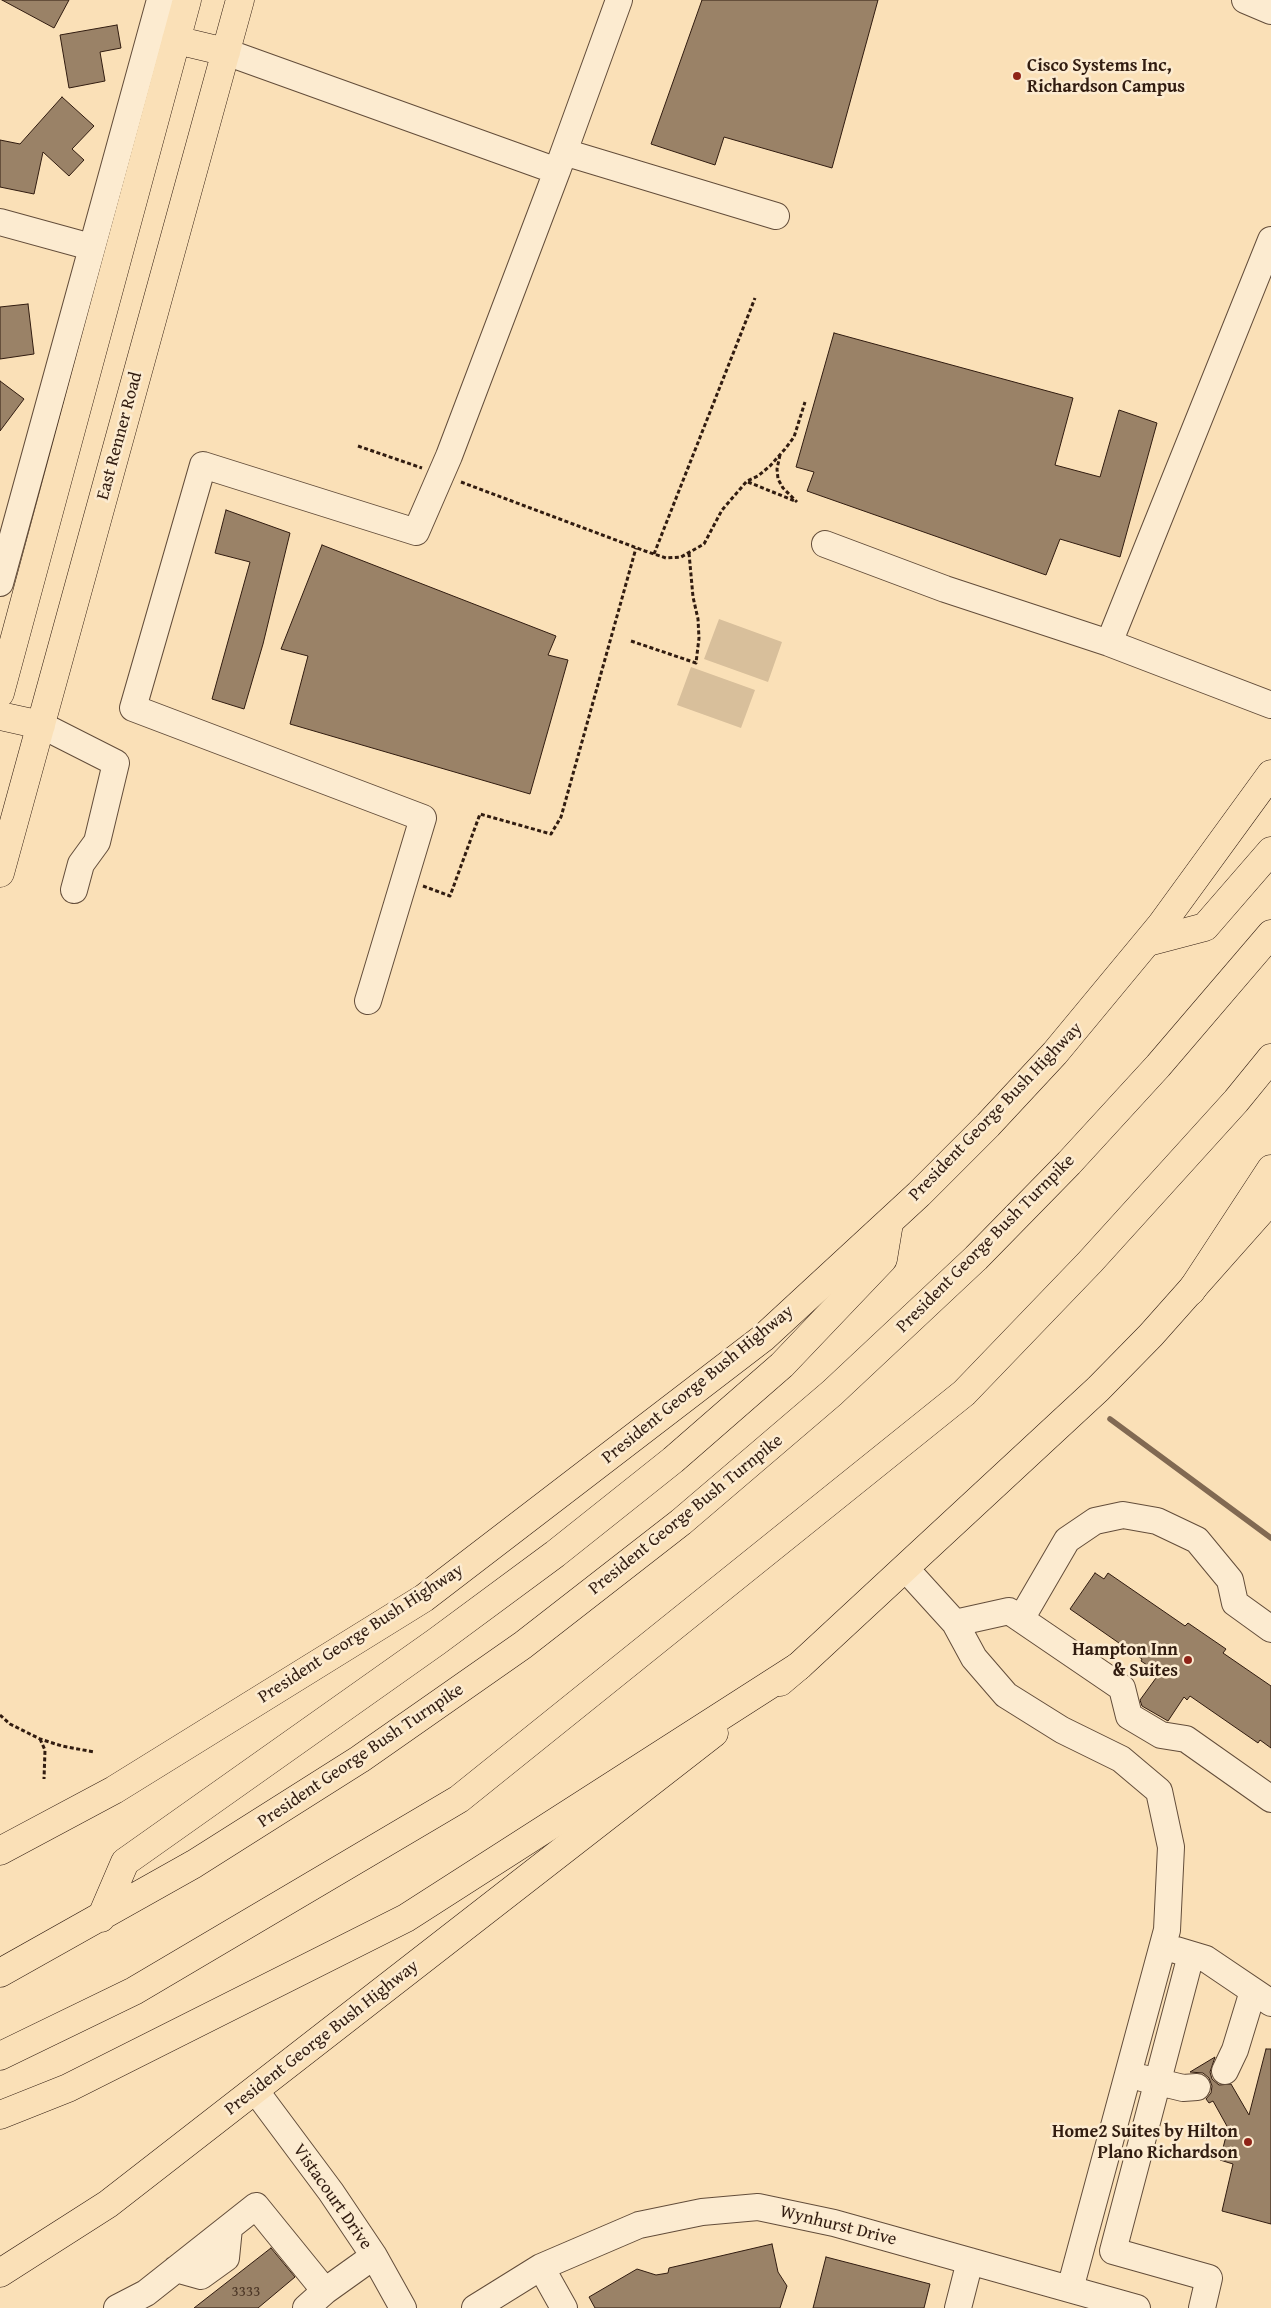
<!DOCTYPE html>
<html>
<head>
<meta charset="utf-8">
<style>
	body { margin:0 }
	canvas { display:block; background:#fae0b7 }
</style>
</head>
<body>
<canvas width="1271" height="2308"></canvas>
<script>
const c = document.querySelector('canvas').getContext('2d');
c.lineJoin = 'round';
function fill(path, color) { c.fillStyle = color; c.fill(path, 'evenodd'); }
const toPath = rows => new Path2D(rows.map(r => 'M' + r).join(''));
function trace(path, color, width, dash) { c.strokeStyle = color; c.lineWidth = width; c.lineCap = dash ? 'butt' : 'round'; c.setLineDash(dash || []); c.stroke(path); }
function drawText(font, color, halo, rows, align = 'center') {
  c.font = font + ' "Gentium Book Plus",serif'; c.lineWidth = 5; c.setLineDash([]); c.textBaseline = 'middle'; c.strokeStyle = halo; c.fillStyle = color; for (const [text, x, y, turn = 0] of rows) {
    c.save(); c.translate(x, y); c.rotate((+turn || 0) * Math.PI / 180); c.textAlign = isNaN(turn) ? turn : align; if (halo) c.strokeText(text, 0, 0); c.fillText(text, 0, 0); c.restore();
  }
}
fill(toPath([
	[719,619,782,642,768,682,704,659],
	[691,667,755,690,741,728,677,705]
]), '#d8bf9b');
trace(toPath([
	[1110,1419,1271,1538]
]), '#816952', 5.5);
const building = toPath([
	[2,0,69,0,54,28,2,0],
	[702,0,878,0,832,168,724,137,715,165,651,144,702,0],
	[117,25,121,48,100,52,105,81,69,88,60,35,117,25],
	[62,97,94,126,72,149,84,160,69,176,43,152,34,194,0,187,0,140,20,144,62,97],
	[28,304,34,354,0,359,0,307,28,304],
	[834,333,1073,398,1055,465,1100,477,1119,410,1157,423,1120,557,1060,539,1046,575,807,491,814,472,796,467,834,333],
	[0,381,24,399,0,431,0,381],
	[226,510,290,533,263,644,244,709,212,699,250,562,215,553,226,510],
	[322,545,556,636,548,655,568,660,530,794,290,724,308,656,281,649,322,545],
	[1095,1573,1104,1579,1108,1573,1185,1626,1188,1623,1226,1649,1223,1653,1271,1686,1271,1748,1260,1740,1258,1743,1190,1696,1187,1700,1184,1697,1168,1721,1142,1706,1140,1700,1156,1678,1150,1674,1153,1669,1141,1661,1142,1659,1070,1609,1095,1573],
	[1266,2049,1271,2049,1271,2224,1222,2211,1233,2164,1220,2160,1228,2128,1213,2101,1209,2103,1206,2099,1211,2093,1212,2086,1209,2078,1203,2073,1190,2072,1215,2057,1210,2072,1212,2079,1219,2085,1231,2084,1249,2115,1266,2049],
	[772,2244,778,2272,787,2286,780,2308,595,2308,589,2297,637,2269,656,2275,668,2273,669,2268,772,2244],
	[271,2248,295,2277,258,2308,194,2308,271,2248],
	[826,2257,930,2284,924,2308,813,2308,826,2257]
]);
fill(building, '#9a8267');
trace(building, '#311c10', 1);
const minor = toPath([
	[1245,0,1271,11],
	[226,52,557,171,619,0],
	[564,152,776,216],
	[0,222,91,247],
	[1271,240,1109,643,1271,705],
	[825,544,945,589,1109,643],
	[0,583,160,0],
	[41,725,116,763,97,842,81,864,74,890],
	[368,1001,423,818,133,708,203,465,416,532,449,456,557,171],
	[905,1568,955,1623,1009,1611,1122,1688,1129,1716,1161,1735,1186,1739,1271,1799],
	[1021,1619,1067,1540,1095,1521,1123,1515,1157,1521,1197,1540,1230,1580,1235,1603,1271,1629],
	[955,1623,974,1658,1006,1695,1062,1730,1121,1759,1159,1791,1171,1847,1167,1930,1070,2289],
	[1176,1950,1206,1959,1271,2003],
	[1191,1955,1113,2251,1209,2278,1202,2308],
	[1225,2071,1235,2050,1253,1991],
	[1142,2078,1183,2088,1197,2087],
	[255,2090,331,2192,374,2256,403,2308],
	[541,2267,564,2308],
	[176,2269,201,2276,226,2258,229,2228],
	[117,2308,146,2293,256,2206,325,2291,374,2256],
	[306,2308,325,2291],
	[475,2308,541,2267,639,2225,702,2212,758,2207,834,2223,1137,2308],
	[958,2308,970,2261]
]);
const major = toPath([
	[176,40,226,52],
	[0,693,187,0],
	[0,716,41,725],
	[0,873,240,0],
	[780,1682,799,1666,1098,1389,1151,1335,1271,1200],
	[0,1851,114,1790,424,1598,763,1338,919,1194,988,1125,1055,1053,1161,925,1271,774],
	[0,2273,108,2204,714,1733]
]);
const highway = toPath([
	[1148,942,1205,927,1271,851],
	[1191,1291,1271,1169],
	[101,1918,125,1862,436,1642,555,1554,673,1460,782,1365,883,1259,889,1223],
	[0,1973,194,1864,360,1759,523,1645,681,1522,832,1393,976,1258,1069,1163,1158,1066,1271,934],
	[0,2056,134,1991,459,1799,964,1393,1090,1262,1236,1101,1271,1058],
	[0,2115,68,2088,406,1918,799,1666]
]);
trace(minor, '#634d3a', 28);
trace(major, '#311c10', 29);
trace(highway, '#311c10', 29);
trace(toPath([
	[358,446,422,468],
	[780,455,777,469,778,479,783,488,797,502],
	[461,482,645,551,666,558,681,557,704,544,722,510,747,481,758,476,770,466,785,449,794,437,805,402],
	[748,482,795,501],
	[654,554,755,298],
	[631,641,696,663,699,638,698,619,693,597,689,553],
	[423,886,450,896,480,814,551,834,561,817,636,548],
	[0,1715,10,1724,40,1739,62,1746,94,1752],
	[40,1739,45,1750,44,1779]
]), '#311c10', 3, [4, 2.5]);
trace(minor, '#fcebd0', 26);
trace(major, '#fae0b7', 28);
trace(highway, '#fae0b7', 28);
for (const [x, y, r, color] of [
	[1017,76,5,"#8f2418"],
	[1188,1660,5,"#8f2418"],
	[1248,2142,5,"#8f2418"]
]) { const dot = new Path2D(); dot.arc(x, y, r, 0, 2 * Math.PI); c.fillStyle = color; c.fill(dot); trace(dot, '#fcebd0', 2); }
drawText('15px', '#4b3626', null, [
	["3333",246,2292]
]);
drawText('bold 18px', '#311c10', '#fcebd0', [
	["Cisco Systems Inc,",1027,66,"left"],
	["Richardson Campus",1027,87,"left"],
	["Hampton Inn",1178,1650],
	["& Suites",1178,1671],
	["Home2 Suites by Hilton",1238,2132],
	["Plano Richardson",1238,2153]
], 'right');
drawText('18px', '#311c10', '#fcebd0', [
	["East Renner Road",120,436,-75],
	["President George Bush Highway",996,1112,-46],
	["President George Bush Turnpike",986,1244,-45],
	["President George Bush Highway",698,1385,-39],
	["President George Bush Turnpike",686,1515,-39],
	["President George Bush Highway",361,1634,-33],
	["President George Bush Turnpike",361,1756,-34],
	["President George Bush Highway",322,2038,-38],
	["Vistacourt Drive",332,2197,55],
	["Wynhurst Drive",838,2226,14]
]);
</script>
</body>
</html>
